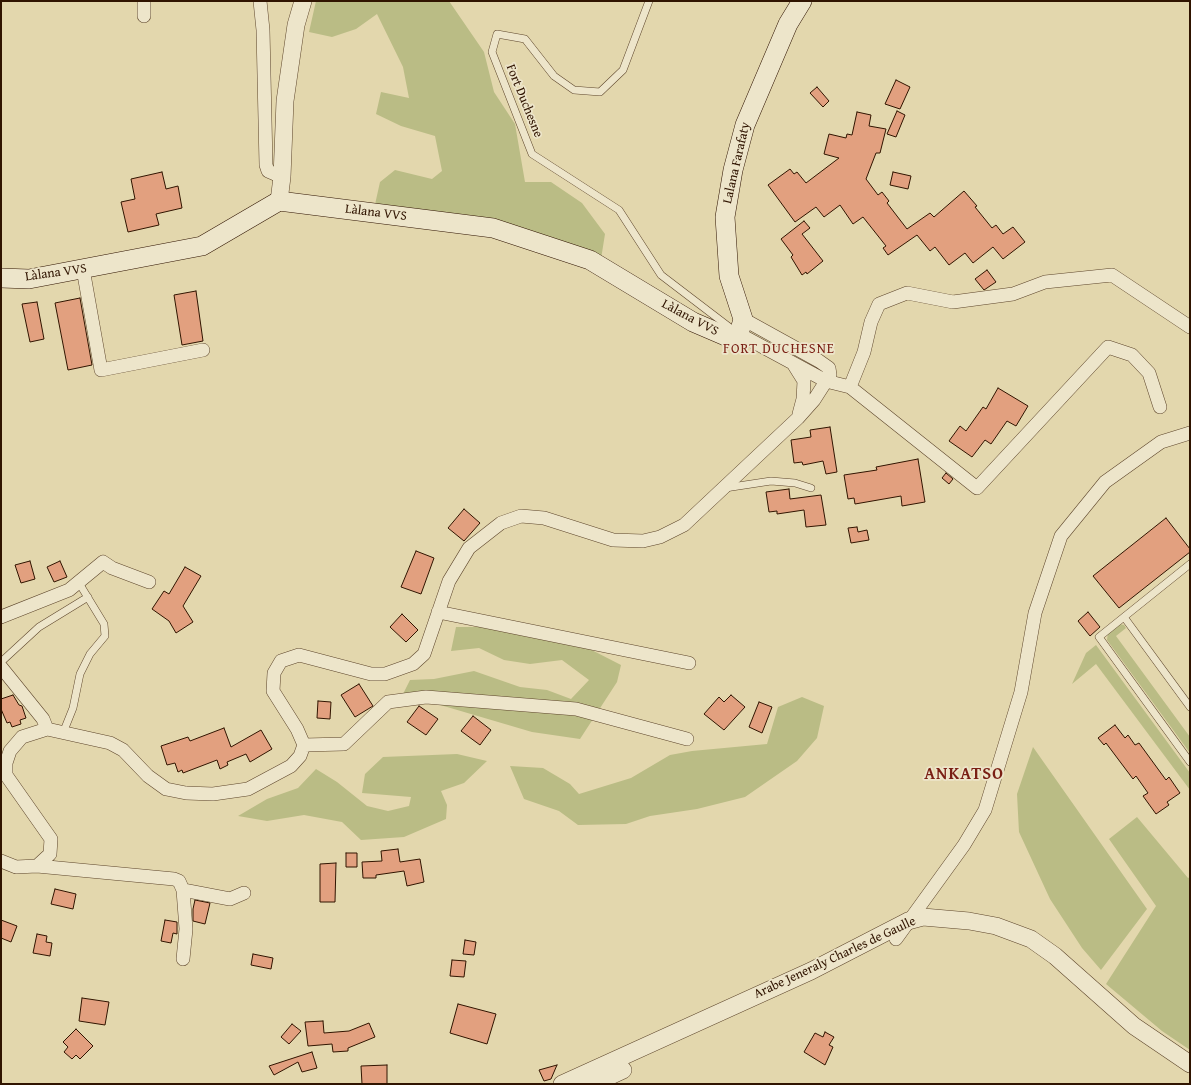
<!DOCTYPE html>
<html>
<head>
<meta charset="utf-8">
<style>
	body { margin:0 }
	#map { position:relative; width:1191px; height:1085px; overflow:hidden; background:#e3d7ad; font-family:"Gentium Book Plus",serif }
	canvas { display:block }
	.frame { position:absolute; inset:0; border:2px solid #301400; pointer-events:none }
</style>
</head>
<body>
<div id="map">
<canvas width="1191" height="1085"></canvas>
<div class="frame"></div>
</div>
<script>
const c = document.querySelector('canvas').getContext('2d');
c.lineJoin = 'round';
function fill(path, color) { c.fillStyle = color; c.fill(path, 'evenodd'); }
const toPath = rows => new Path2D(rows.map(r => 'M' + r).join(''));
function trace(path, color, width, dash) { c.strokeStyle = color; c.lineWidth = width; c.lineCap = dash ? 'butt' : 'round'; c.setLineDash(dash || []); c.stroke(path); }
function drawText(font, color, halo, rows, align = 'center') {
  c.font = font + ' "Gentium Book Plus",serif'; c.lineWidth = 3.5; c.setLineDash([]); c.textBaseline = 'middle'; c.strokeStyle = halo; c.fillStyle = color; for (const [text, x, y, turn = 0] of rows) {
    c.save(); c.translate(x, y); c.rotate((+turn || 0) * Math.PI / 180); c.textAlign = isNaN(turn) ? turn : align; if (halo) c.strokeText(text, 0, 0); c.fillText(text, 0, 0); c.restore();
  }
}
fill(toPath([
	[316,1,449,1,484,52,494,92,515,124,525,182,551,182,582,203,605,234,601,259,374,209,380,182,395,170,432,179,442,171,435,136,401,126,376,114,381,92,409,98,403,67,377,14,356,29,332,37,309,32],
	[1119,624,1124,625,1126,628,1116,636,1190,737,1190,753,1107,640,1108,632],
	[456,627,500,627,578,643,621,665,617,682,580,739,532,732,403,694,410,680,434,679,474,671,520,687,547,690,571,699,589,680,562,660,530,664,504,660,479,648,451,651],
	[1096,645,1190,773,1190,790,1096,664,1072,684,1086,653],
	[802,697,824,706,817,738,797,761,745,797,697,809,650,816,626,824,578,825,559,811,524,799,510,766,543,768,570,784,579,794,631,778,670,755,692,751,767,744,778,707],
	[1033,747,1147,909,1101,970,1082,948,1050,899,1019,832,1017,794],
	[457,754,487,761,464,783,441,791,447,805,446,819,404,837,361,840,342,822,304,815,267,821,238,816,267,799,298,788,316,769,337,782,367,806,388,811,409,806,411,797,362,793,365,774,383,757],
	[1137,817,1188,878,1190,877,1190,1050,1162,1031,1106,984,1156,906,1109,839]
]), '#babc85');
const building = toPath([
	[896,80,910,87,900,109,885,104,896,80],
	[817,87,829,101,823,107,810,93,817,87],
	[897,111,905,115,896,137,887,134,897,111],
	[857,112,871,115,869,126,886,129,880,153,876,153,866,179,878,195,882,192,889,201,887,203,907,229,930,213,934,217,964,191,977,206,975,207,992,228,996,225,1003,234,1013,227,1025,242,1003,259,993,247,973,263,965,253,949,265,935,247,930,251,917,235,888,255,883,248,886,246,863,217,853,224,840,205,824,217,816,207,795,222,768,185,790,169,794,174,797,172,806,183,839,158,824,154,829,134,846,138,847,134,852,135,857,112],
	[162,172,166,189,178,186,182,208,156,214,159,225,128,232,121,202,135,199,131,179,162,172],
	[893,172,911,176,908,189,890,185,893,172],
	[804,221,810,228,802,234,823,261,807,274,806,272,802,275,791,257,793,255,781,239,804,221],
	[987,270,996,282,984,290,975,279,987,270],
	[196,291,203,341,182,345,174,295,196,291],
	[80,298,92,365,68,370,55,303,80,298],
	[37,302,44,339,30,342,22,304,37,302],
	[998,388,1028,406,1016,426,1007,421,991,444,985,440,972,457,949,441,960,426,966,431,983,407,986,409,998,388],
	[830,427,837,472,826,474,823,461,803,465,802,462,794,463,791,440,811,437,810,430,830,427],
	[918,459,925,502,902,506,901,496,855,504,854,498,848,499,844,475,877,470,876,467,918,459],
	[946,473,953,479,949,484,942,478,946,473],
	[789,489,790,499,821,495,826,525,806,527,804,510,777,514,777,511,769,512,766,492,789,489],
	[464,509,480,523,464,541,448,528,464,509],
	[1166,518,1190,549,1190,552,1119,608,1093,576,1166,518],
	[857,527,858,532,867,530,869,540,851,543,848,528,857,527],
	[416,551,434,558,421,594,401,587,416,551],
	[30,561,35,579,21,583,15,565,30,561],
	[60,561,67,577,54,582,47,567,60,561],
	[185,567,201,576,183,606,193,622,176,633,169,621,152,609,164,591,169,594,185,567],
	[1088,612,1100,627,1090,636,1078,621,1088,612],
	[402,614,418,630,406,642,390,627,402,614],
	[359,684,373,706,355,717,341,695,359,684],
	[13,695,19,705,22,706,26,718,20,720,21,724,12,727,10,722,7,723,1,709,1,699,13,695],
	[731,695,745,707,724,730,704,714,719,697,724,702,731,695],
	[318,701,331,702,330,719,317,718,318,701],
	[759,702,772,707,762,733,749,727,759,702],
	[419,706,438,719,426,735,407,722,419,706],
	[473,716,491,730,480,745,461,731,473,716],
	[1115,725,1125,738,1128,735,1135,745,1139,743,1166,780,1169,777,1180,793,1167,802,1169,805,1156,814,1143,796,1148,793,1136,776,1133,779,1106,743,1104,745,1098,738,1115,725],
	[224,728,231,747,261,730,272,749,250,762,246,754,227,762,228,765,220,769,217,760,183,773,182,770,178,772,175,763,167,765,161,746,188,737,190,741,224,728],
	[398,849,400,862,420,859,424,882,407,886,404,871,376,875,376,878,363,878,362,862,382,861,381,851,398,849],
	[346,853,357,853,357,867,346,867,346,853],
	[336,863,335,902,320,902,320,864,336,863],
	[55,889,76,894,73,909,51,904,55,889],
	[195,900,210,903,205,924,193,921,193,909,195,900],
	[1,920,17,926,11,942,1,938,1,920],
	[165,920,177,922,177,934,173,933,171,943,161,941,165,920],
	[37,934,47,936,46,942,52,943,50,956,33,953,37,934],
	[465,940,476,942,474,955,463,954,465,940],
	[253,954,273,958,271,969,251,965,253,954],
	[452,960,466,961,464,977,450,976,452,960],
	[82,998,109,1002,105,1025,79,1021,82,998],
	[458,1004,496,1014,487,1044,450,1033,458,1004],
	[323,1021,324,1033,349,1031,369,1023,375,1037,348,1048,348,1051,333,1052,332,1044,308,1046,305,1022,323,1021],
	[292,1024,301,1031,289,1044,281,1037,292,1024],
	[76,1029,93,1046,80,1059,76,1055,72,1059,64,1052,68,1047,63,1042,76,1029],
	[825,1032,834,1037,829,1045,833,1047,825,1065,804,1052,815,1033,823,1037,825,1032],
	[312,1052,317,1068,302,1072,298,1062,274,1075,269,1066,312,1052],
	[387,1065,387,1084,362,1084,361,1066,387,1065],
	[557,1065,551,1079,544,1081,539,1070,557,1065]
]);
fill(building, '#e2a07f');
trace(building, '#301400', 1);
const service = toPath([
	[649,1,623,70,600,92,574,90,554,76,525,39,497,34,492,52,532,154,619,210,661,275,737,333],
	[725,488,771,481,795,483,811,488],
	[1190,564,1099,637,1190,762],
	[1124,617,1190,707],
	[1,662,39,627,88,597],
	[63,733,73,708,80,674,90,654,105,636,104,624,79,583]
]);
const minor = toPath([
	[260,1,263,30,266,165,268,171,282,177],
	[144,16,144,1],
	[83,269,101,370,203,350],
	[739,334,826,381,850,387,977,488,1108,347,1132,355,1149,373,1160,407],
	[794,365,804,381,803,399,799,414],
	[850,387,864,352,871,322,879,304,907,293,953,302,1013,294,1045,282,1112,275,1190,327],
	[438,612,689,663],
	[1,617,69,590,103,562,112,568,149,582],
	[1,667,43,719,47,729],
	[304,745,344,744,388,702,426,697,576,709,687,739],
	[1,861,16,867,37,866,50,854,51,839,6,775,6,763,10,751,22,737,47,729,110,743,123,750,148,776,166,789,186,793,213,794,248,789,291,766,300,756,304,745,297,729,273,691,274,673,281,661,299,655,371,674,385,674,413,664,424,654,449,581,469,548,501,523,521,516,544,518,613,540,643,541,660,537,684,525,798,418,814,400,830,375,829,368,819,361,743,319],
	[37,866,174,879,179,881,183,890,186,929,183,959],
	[183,890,230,899,244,893],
	[896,939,964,845,985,810,1021,692,1035,613,1061,536,1105,482,1161,442,1190,433]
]);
const tertiary = toPath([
	[279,201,282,177,285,101,296,25,303,1],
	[562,1084,811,971,908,921,923,917,969,921,996,926,1031,939,1055,956,1134,1026,1190,1064],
	[593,1084,623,1070]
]);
const secondary = toPath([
	[1,278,29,279,202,246,279,201,493,228,590,260,693,322,728,337,735,337,739,334,743,319,729,276,725,217,733,170,745,125,788,24,802,1]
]);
trace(service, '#5d452b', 8);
trace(minor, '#5d452b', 14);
trace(tertiary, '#5d452b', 18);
trace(secondary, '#301400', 20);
trace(service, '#ede5ca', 7);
trace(minor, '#ede5ca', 13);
trace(tertiary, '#ede5ca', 17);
trace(secondary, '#ede5ca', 19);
drawText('13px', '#301400', '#ede5ca', [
	["Fort Duchesne",524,101,68],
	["Lalana Farafaty",737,163,-77],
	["Làlana VVS",376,213,7],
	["Làlana VVS",56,273,-8],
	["Làlana VVS",690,318,28],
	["Arabe Jeneraly Charles de Gaulle",835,958,-25]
]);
c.letterSpacing = '1px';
drawText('14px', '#7a1f14', '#ede5ca', [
	["FORT DUCHESNE",779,349]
]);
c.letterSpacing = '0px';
c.letterSpacing = '1px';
drawText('bold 17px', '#7a1f14', '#ede5ca', [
	["ANKATSO",964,775]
]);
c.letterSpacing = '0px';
</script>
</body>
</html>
